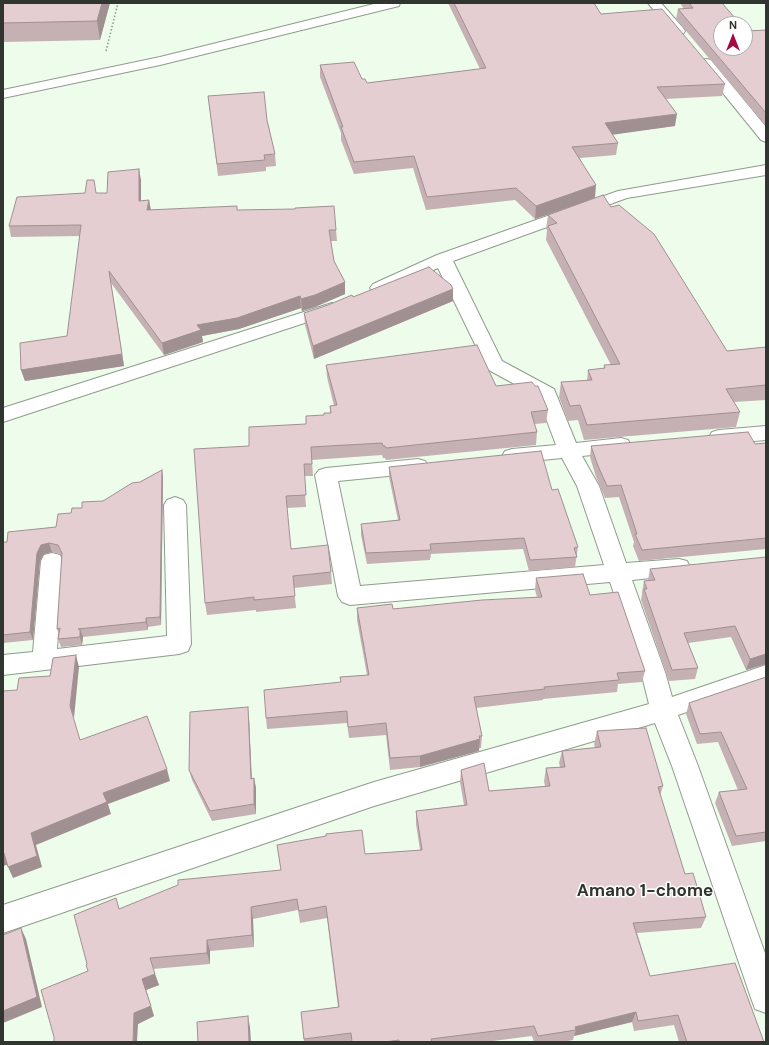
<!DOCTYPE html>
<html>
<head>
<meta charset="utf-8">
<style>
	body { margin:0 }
	#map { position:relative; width:769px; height:1045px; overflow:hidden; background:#eefceb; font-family:"DM Sans",sans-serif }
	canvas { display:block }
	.frame { position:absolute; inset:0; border:4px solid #30352f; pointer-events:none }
	.north { position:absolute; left:713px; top:16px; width:40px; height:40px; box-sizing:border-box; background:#fff; border:1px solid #acaeac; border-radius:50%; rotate:0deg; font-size:11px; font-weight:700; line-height:16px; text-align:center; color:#30352f }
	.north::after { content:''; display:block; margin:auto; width:14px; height:18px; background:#a40a41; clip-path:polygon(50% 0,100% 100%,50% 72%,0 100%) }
</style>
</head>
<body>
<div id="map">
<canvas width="769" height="1045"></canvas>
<div class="frame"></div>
<div class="north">N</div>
</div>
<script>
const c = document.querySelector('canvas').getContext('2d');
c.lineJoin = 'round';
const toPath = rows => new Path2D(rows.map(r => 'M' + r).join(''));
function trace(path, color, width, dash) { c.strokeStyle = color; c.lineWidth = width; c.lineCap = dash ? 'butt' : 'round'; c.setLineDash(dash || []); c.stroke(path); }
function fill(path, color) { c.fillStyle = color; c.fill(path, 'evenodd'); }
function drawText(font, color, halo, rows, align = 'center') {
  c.font = font + ' "DM Sans",sans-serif'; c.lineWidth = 3; c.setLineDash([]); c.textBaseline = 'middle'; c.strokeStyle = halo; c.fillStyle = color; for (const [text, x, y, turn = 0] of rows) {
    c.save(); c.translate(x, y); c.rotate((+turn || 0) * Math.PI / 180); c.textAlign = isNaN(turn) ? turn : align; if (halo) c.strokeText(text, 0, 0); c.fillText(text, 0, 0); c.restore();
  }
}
const street = toPath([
	[648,3,661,3,683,28,685,31,683,34,673,34,648,3],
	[706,59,711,60,766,127,766,142,761,140,701,66,699,63,701,60,706,59],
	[766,165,766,175,627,198,453,261,502,361,554,389,576,443,621,438,628,440,631,445,628,450,621,452,582,456,599,486,626,563,679,559,687,561,690,567,687,573,679,575,632,580,665,672,672,697,766,665,766,685,678,715,698,766,766,956,766,1013,755,1009,751,998,672,766,655,723,374,806,3,933,3,905,374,782,649,704,641,672,610,582,350,605,342,602,338,596,315,475,319,470,326,468,418,459,425,461,429,466,425,471,418,473,338,481,360,586,604,565,577,486,562,458,512,463,505,461,502,456,505,451,512,449,556,445,538,397,487,369,438,268,385,292,379,293,373,292,370,288,373,284,437,255,618,191,766,165],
	[332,303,338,304,341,308,338,312,3,422,3,408,332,303],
	[766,426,766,440,719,444,712,442,709,437,712,432,719,430,766,426],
	[175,497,183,500,186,505,191,644,188,651,179,654,3,675,3,655,33,652,41,561,44,555,52,553,60,555,63,561,57,649,167,636,164,505,167,500,175,497]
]);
const secondary = toPath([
	[378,3,400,3,399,6,160,65,3,98,3,90,160,57,378,3]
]);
trace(street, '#8f9c8c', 2);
trace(secondary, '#8f9c8c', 2);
trace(toPath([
	[106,51,118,3]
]), '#8e978c', 1.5, [1.5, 2]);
fill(street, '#fff');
fill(secondary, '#fff');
fill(toPath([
	[3,3,110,3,100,40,3,42],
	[448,3,594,3,601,14,725,84,722,96,665,99,675,126,612,134,618,143,616,155,580,158,595,198,535,219,515,200,426,210,413,168,354,174,341,140,341,133,320,77,320,65,362,79,367,83,480,69],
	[680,3,722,3,747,31,766,30,766,126,676,19,678,9,684,9],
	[208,96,267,120,275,154,276,166,266,167,266,171,218,176],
	[141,180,141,201,149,200,151,210,237,210,336,230,337,241,331,241,334,261,345,294,315,307,302,311,301,308,239,329,202,336,203,342,164,355,111,283,124,366,25,381,21,370,67,336,80,236,11,237,9,226,96,193,107,193],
	[611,207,727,351,766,347,766,400,734,402,740,412,736,427,584,440,578,420,568,421,559,397,561,382,587,381,588,370,604,368,604,365,611,365,546,240,547,230,546,229,548,215],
	[453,289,453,301,314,359,305,325,304,313,353,297],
	[326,365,496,386,548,410,546,423,534,424,537,432,536,445,386,460,385,458,383,458,382,455,312,460,313,476,304,476,306,507,287,508,291,549,331,572,332,584,294,588,296,608,256,612,256,610,207,615,205,603,249,446,306,424,330,413,330,406,334,406,327,377],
	[766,443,766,549,639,561,633,546,634,542,619,497,605,498,596,477,590,457,591,446,755,444],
	[389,467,552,490,578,547,575,567,529,571,523,549,431,554,430,560,367,564,361,535,361,524,398,520,389,477],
	[162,470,163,478,161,625,148,627,148,630,83,637,82,645,61,647,58,639,59,635,57,629,62,556,60,554,52,552,44,554,40,561,33,640,3,643,3,542,7,542,56,527,71,513,82,508,103,501,140,482],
	[766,557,766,664,746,670,731,637,688,643,698,668,695,679,669,681,641,600,642,594,642,592,644,581,648,580,650,569],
	[536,578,590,595,645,671,642,682,618,684,617,692,543,699,543,700,476,708,482,736,481,748,479,748,479,751,420,767,390,770,386,735,349,738,347,723,267,729,266,718,341,682,340,677,367,675,357,620,357,608,393,609,537,597,535,590],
	[766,677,766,841,732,846,715,803,719,792,738,790,718,742,697,744,686,714,689,703],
	[249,718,252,779,254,778,256,788,256,814,212,821,192,780,189,770],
	[597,731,663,786,660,796,685,874,706,917,701,928,637,933,650,976,764,1042,679,1042,674,1025,634,1031,632,1022,574,1036,573,1040,562,1042,534,1042,532,1036,485,1042,304,1042,301,1012,338,1007,327,918,300,923,298,910,253,919,254,947,210,951,210,964,153,969,159,985,146,990,154,1016,138,1024,88,971,87,964,116,898,119,909,281,870,277,845,365,854,420,850,416,824,416,811,464,805,460,782,461,770,489,791,545,786,544,781,546,768,560,767,559,763,562,751,595,748,594,744]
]), '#c5b1b4');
fill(toPath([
	[102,3,110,3,100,40,97,21],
	[677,114,675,126,604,136,605,123],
	[139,169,141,180,141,212,139,201],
	[596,185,595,198,535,219,536,206],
	[149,200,151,212,147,210],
	[109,271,124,366,25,381,21,370,122,354],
	[345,282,345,294,315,307,302,311,301,299],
	[453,289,453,301,314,359,313,346],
	[300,296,301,308,239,329,202,336,203,342,164,355,162,343,197,325],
	[162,470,163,478,161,625,160,617],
	[49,543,52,552,44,554,40,561,33,640,30,632,37,553,41,545],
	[146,618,148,627,148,630,146,622],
	[80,629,83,637,82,645,80,637],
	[766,654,766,664,746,670,750,659],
	[76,655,79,667,74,718,70,706],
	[248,707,249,718,252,789,251,779],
	[480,739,479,751,420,767,420,756],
	[167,769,170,781,108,804,111,814,36,845,42,867,13,878,8,867,31,833,103,793],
	[254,778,256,788,256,814,254,804],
	[3,853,4,853,10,864,3,866],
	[251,907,253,919,254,947,252,935],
	[21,928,26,939,42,1007,3,1023,3,1011],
	[207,940,210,951,210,964,207,953],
	[155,974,159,985,146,990,154,1016,138,1024,137,1042,133,1042,134,1013,142,979],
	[636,1012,632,1022,574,1036,576,1030,575,1027],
	[248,1016,250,1027,251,1042,249,1042]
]), '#a09092');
const building = toPath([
	[3,3,102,3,97,21,3,23,3,3],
	[454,3,594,3,601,14,662,9,725,84,657,87,677,114,605,123,618,143,572,147,596,185,536,206,516,188,427,197,414,156,354,162,341,127,343,127,320,65,354,62,362,79,365,79,367,83,486,68,454,3],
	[689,3,722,3,740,24,721,24,721,48,745,48,745,29,747,31,766,30,766,113,678,9,693,8,689,3],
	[264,92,267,120,275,154,264,155,265,160,217,164,208,96,264,92],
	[139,169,139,201,149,200,147,210,237,206,237,210,295,209,295,208,334,206,336,230,329,230,334,261,345,282,315,295,301,299,300,296,237,318,197,325,201,330,162,343,109,271,122,354,21,370,20,343,67,336,81,225,9,226,17,197,85,193,87,180,94,180,96,193,107,193,108,172,139,169],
	[603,195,611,207,619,205,654,234,727,351,766,347,766,385,726,389,740,412,587,425,580,405,570,406,561,382,592,380,588,370,605,368,604,365,620,364,548,226,557,223,548,215,603,195],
	[429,267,451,285,453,289,313,346,304,313,328,305,352,295,353,297,429,267],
	[477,345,496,386,532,382,535,386,538,386,548,410,531,412,537,432,386,448,385,446,383,446,382,443,311,447,312,464,304,464,306,495,286,496,291,549,328,545,331,572,293,576,295,596,254,600,254,597,205,603,194,449,249,446,249,427,306,424,306,416,324,415,324,413,331,413,330,406,337,405,326,365,477,345],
	[748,432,755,444,766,443,766,538,642,550,635,534,637,534,621,485,607,486,598,466,591,446,748,432],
	[541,451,552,490,558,489,578,547,574,548,577,557,530,560,524,538,430,544,431,550,366,553,361,524,400,520,389,467,541,451],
	[162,470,160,617,146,618,146,622,78,629,80,629,80,637,58,639,60,628,57,629,62,553,58,545,49,543,41,545,37,553,30,632,3,635,3,542,7,542,8,532,56,527,58,514,71,513,72,508,82,508,82,502,103,501,132,483,140,482,162,470],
	[766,557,766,654,750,659,735,626,684,633,698,668,672,670,644,589,647,589,644,581,655,580,650,569,766,557],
	[583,574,590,595,618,592,645,671,617,673,619,680,544,687,545,689,474,697,482,736,479,736,480,739,420,756,390,758,386,723,348,727,347,711,266,718,264,690,341,682,340,677,369,675,357,608,392,604,393,609,482,600,542,597,536,578,583,574],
	[76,655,70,706,80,740,147,716,167,769,103,793,107,802,31,833,37,856,8,867,4,853,3,853,3,691,17,690,19,678,50,676,53,658,76,655],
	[766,677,766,832,736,836,719,792,747,789,721,732,700,734,689,703,766,677],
	[248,707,251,779,254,778,254,804,210,811,189,770,190,712,248,707],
	[646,728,663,786,658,787,685,874,693,873,706,917,633,923,650,976,735,963,764,1042,687,1042,678,1015,638,1021,636,1012,575,1027,576,1030,538,1036,534,1026,431,1039,432,1042,399,1042,399,1040,385,1042,352,1042,351,1033,304,1039,301,1012,339,1007,326,906,299,911,297,899,251,907,252,935,207,940,207,953,150,958,155,974,142,979,151,1006,134,1013,133,1042,54,1042,54,1037,41,990,88,971,86,965,87,964,74,915,116,898,119,909,178,885,178,880,281,870,277,845,326,836,326,834,362,830,365,854,422,850,416,811,467,805,461,770,484,763,489,791,550,786,546,768,565,767,562,751,601,747,597,731,646,728],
	[21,928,37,997,3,1011,3,935,21,928],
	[248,1016,249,1042,198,1042,197,1022,248,1016]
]);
fill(building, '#e5ced1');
trace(building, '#a09092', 1);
drawText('bold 17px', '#30352f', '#fff', [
	["Amano 1-chome",645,892]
]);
</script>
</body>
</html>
